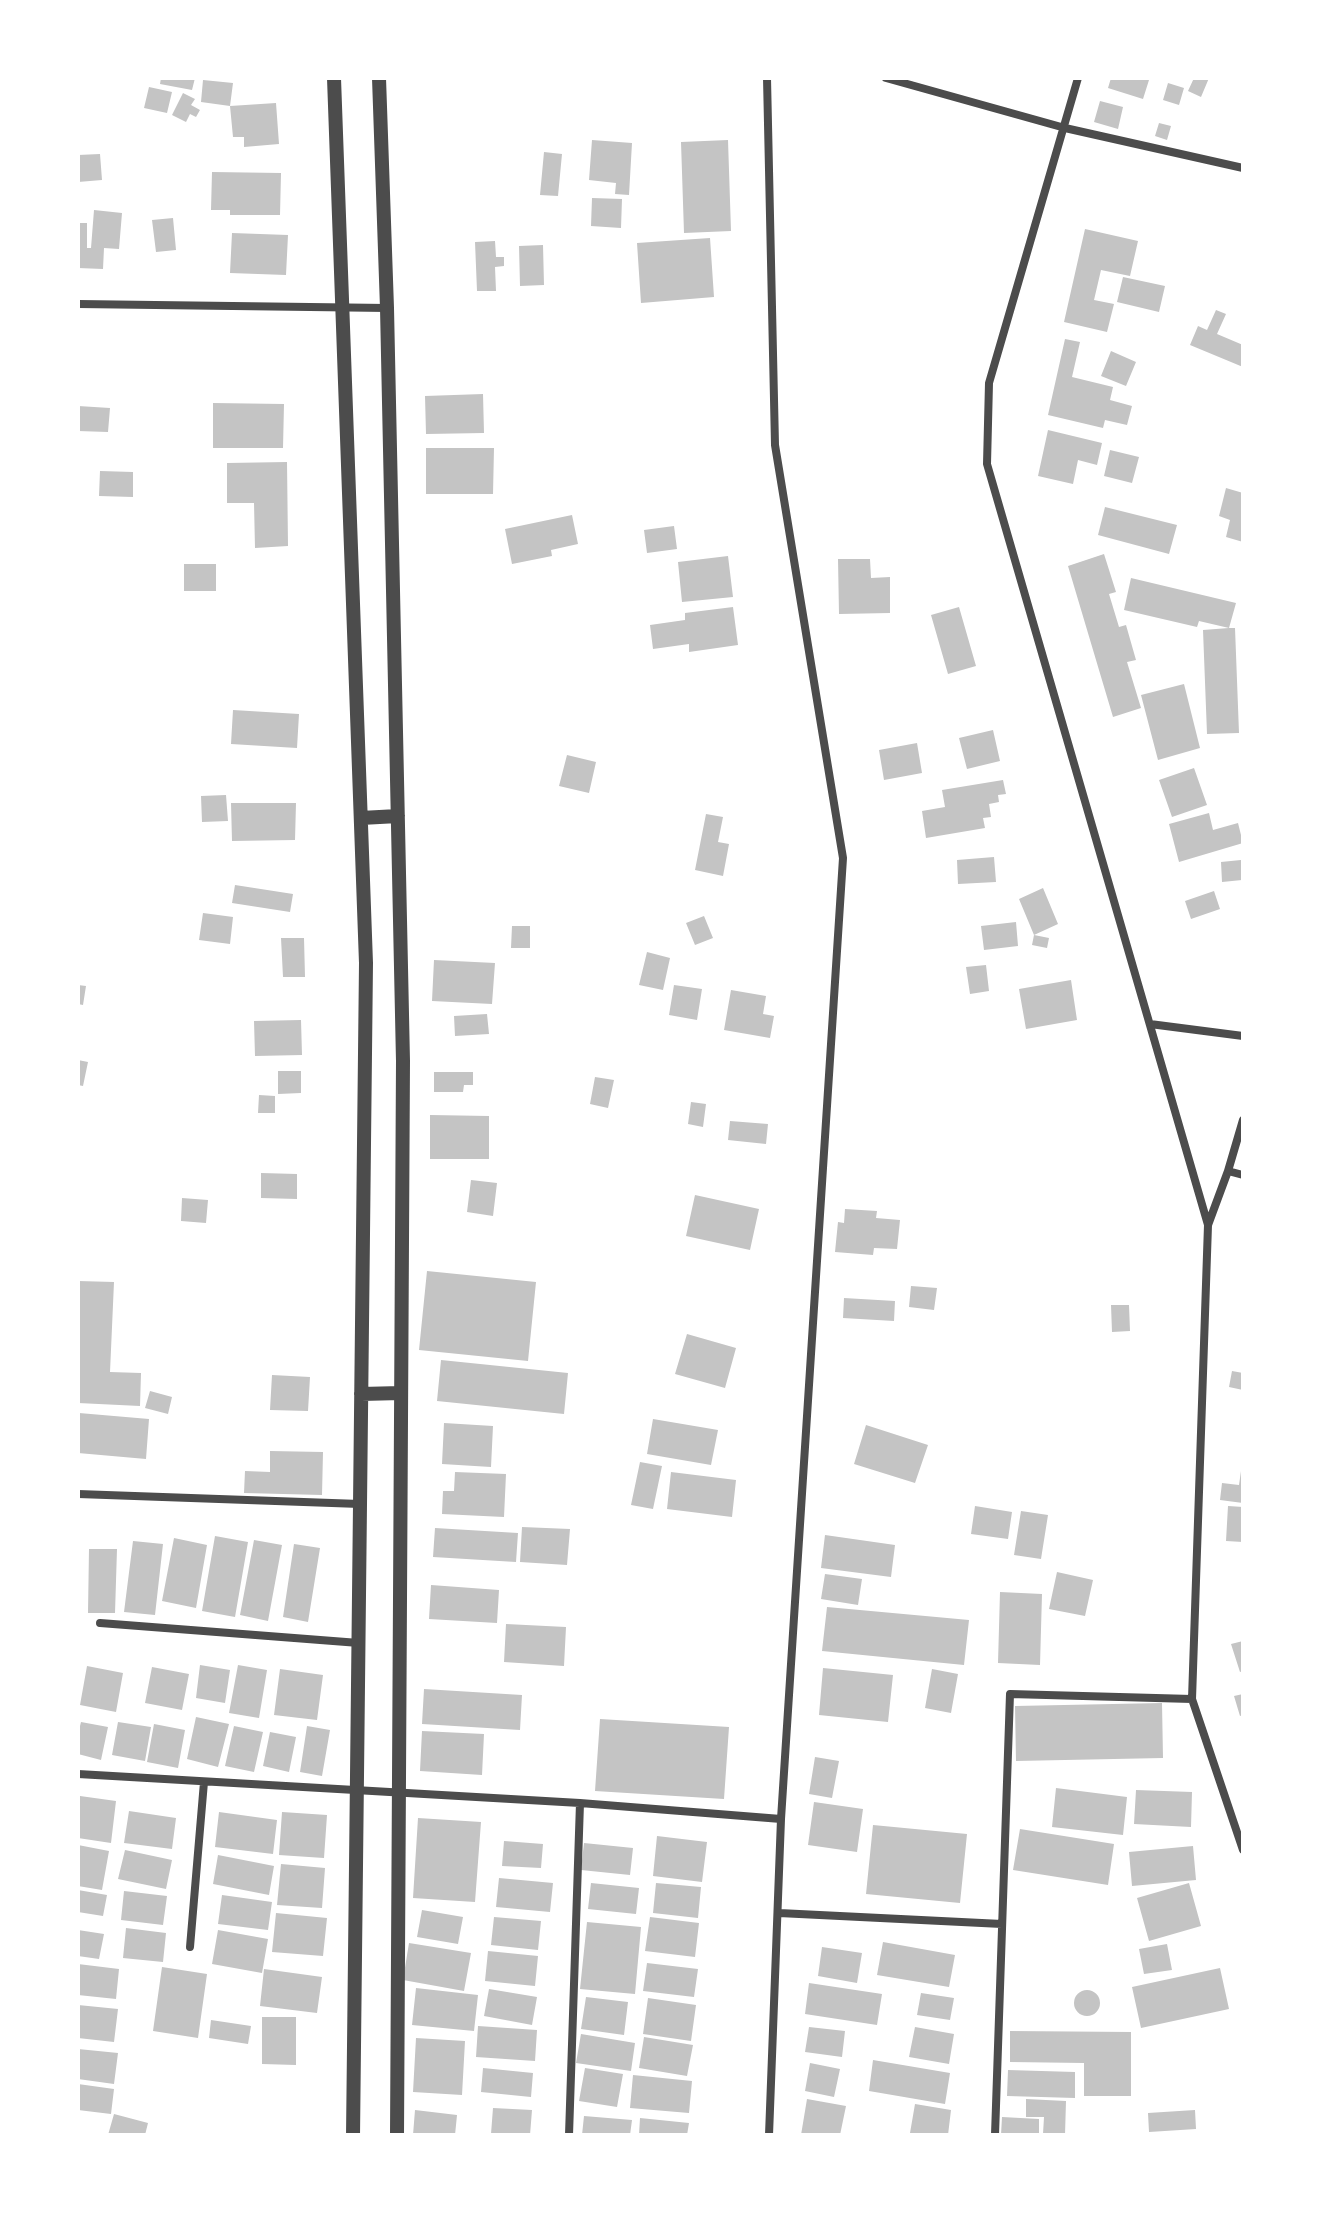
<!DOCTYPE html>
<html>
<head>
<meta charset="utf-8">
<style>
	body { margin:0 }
	#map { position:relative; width:1321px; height:2213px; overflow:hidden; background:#fff; font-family:"DM Sans",sans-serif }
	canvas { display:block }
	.frame { position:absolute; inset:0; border:80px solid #fff; pointer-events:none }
</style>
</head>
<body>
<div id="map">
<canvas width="1321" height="2213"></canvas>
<div class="frame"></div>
</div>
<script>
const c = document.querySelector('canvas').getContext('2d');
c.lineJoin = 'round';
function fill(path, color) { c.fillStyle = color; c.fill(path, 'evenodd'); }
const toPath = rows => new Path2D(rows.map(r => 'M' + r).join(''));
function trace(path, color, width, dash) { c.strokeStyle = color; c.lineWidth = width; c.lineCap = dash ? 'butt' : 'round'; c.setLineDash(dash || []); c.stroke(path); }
fill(toPath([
	[161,78,195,78,192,90,160,84],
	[1111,78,1149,80,1143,99,1108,88],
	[1194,78,1209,78,1201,97,1188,91],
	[203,80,233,83,230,106,201,102],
	[1168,83,1184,88,1179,105,1163,100],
	[149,87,172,92,167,113,144,108],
	[183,93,195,99,191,105,200,110,196,117,190,114,186,122,172,115],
	[1100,101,1123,107,1118,129,1094,122],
	[276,103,279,144,244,147,244,137,233,137,230,106],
	[1159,123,1171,126,1167,140,1155,136],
	[592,140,632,143,629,195,615,194,616,183,589,180],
	[728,140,731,231,684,233,681,142],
	[544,152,562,154,558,196,540,195],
	[100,154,102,180,78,182,78,155],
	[212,172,281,173,280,215,230,215,230,210,211,210],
	[592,198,622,199,621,228,591,226],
	[94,210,122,213,119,249,104,248,103,269,78,268,78,223,87,223,87,248,91,248],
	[173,218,176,250,156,252,152,220],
	[1085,229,1138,241,1130,276,1101,270,1094,300,1114,304,1107,332,1064,322],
	[232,233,288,235,286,275,230,273],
	[710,238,714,297,641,303,637,243],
	[495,241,496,257,504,257,504,266,495,267,496,291,477,291,475,242],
	[543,245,544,285,520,286,519,246],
	[1123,277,1165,286,1159,312,1117,302],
	[1216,310,1226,314,1217,334,1243,345,1243,367,1190,345,1198,326,1207,330],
	[1065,339,1080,342,1072,377,1113,387,1110,400,1132,406,1127,425,1105,420,1103,428,1048,415],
	[1111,351,1136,362,1126,386,1101,376],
	[483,394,484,433,426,434,425,396],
	[213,403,284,404,283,448,213,448],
	[78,406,110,408,108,432,78,431],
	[1048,430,1102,443,1097,465,1078,460,1073,484,1038,476],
	[426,448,494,448,493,494,426,494],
	[1110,450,1139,457,1132,483,1104,476],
	[287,462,288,546,255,548,254,503,227,503,227,463],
	[100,471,133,472,133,497,99,496],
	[1226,488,1243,493,1243,542,1226,537,1230,520,1219,516],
	[1105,507,1177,525,1169,554,1098,535],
	[572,515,578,544,551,550,552,556,512,564,505,529],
	[674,526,677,549,647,553,644,530],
	[1104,554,1116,592,1109,594,1119,627,1126,625,1136,660,1127,662,1141,708,1113,717,1068,566],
	[728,556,733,597,682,602,678,562],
	[838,559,870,559,871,578,890,577,890,613,839,614],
	[184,564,216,564,216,591,184,591],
	[1131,578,1236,603,1229,628,1235,628,1239,733,1207,734,1203,630,1229,628,1199,621,1197,627,1124,610],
	[733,607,738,645,689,652,689,644,653,649,650,625,685,620,685,613],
	[959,607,976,666,948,674,931,615],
	[1184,684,1200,748,1158,760,1141,695],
	[233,710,299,714,297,748,231,744],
	[993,730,1000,761,967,769,959,738],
	[917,743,922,773,884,780,879,750],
	[567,755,596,762,589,793,559,786],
	[1194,768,1207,805,1172,817,1159,780],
	[1003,780,1006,794,998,795,999,802,989,804,991,817,983,818,985,828,926,838,922,811,945,807,942,790],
	[226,795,228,821,202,822,201,796],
	[231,803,296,803,295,840,232,841],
	[1209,813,1213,830,1238,823,1243,843,1179,862,1169,824],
	[706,814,723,817,718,842,729,844,723,876,695,870],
	[994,857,996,882,958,884,957,860],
	[1241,860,1242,880,1222,882,1221,862],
	[235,885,293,894,290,912,232,903],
	[1043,888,1058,924,1034,935,1049,938,1047,948,1032,945,1034,935,1019,899],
	[1214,891,1220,909,1191,919,1185,901],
	[203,913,233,917,230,944,199,940],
	[704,916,713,938,695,945,686,923],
	[1016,922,1018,946,984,950,981,926],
	[512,926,530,926,530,948,511,948],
	[281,938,304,938,305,977,283,977],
	[647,952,670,958,663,990,639,985],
	[434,960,495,963,492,1004,432,1001],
	[986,965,989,991,970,994,966,967],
	[1071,980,1077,1020,1026,1029,1019,989],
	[78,985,86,986,83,1005,78,1004],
	[674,985,702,989,697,1020,669,1015],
	[731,990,766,996,763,1014,774,1016,770,1038,724,1030],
	[487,1014,489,1034,455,1036,454,1016],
	[301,1020,302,1055,255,1056,254,1021],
	[78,1060,88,1062,83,1086,78,1085],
	[278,1071,301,1071,301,1093,278,1094],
	[434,1072,473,1072,473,1085,464,1085,463,1092,434,1092],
	[595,1077,614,1080,608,1108,590,1104],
	[259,1095,275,1096,275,1113,258,1113],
	[691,1102,706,1104,703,1127,688,1124],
	[430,1115,489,1116,489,1159,430,1159],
	[730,1121,768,1124,766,1144,728,1140],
	[261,1173,297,1174,297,1199,261,1198],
	[471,1180,497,1183,493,1216,467,1212],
	[695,1195,759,1209,750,1250,686,1236],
	[182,1198,208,1200,206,1223,181,1221],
	[845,1209,877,1211,876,1218,900,1220,897,1249,874,1248,873,1255,835,1252,838,1222,844,1223],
	[427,1271,536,1282,528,1361,419,1350],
	[78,1281,114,1282,110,1372,141,1373,140,1406,78,1403],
	[911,1286,937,1288,934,1310,909,1307],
	[844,1298,895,1301,894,1321,843,1318],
	[1111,1305,1129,1305,1130,1331,1112,1332],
	[687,1334,736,1348,725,1388,675,1374],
	[441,1360,568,1373,564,1414,437,1401],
	[1232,1371,1243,1373,1243,1390,1229,1387],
	[272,1375,310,1377,308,1411,270,1410],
	[150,1391,172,1397,168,1414,145,1408],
	[79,1413,149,1419,146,1459,78,1453],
	[653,1419,718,1430,711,1465,647,1454],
	[444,1423,493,1426,491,1467,442,1464],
	[866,1425,928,1445,915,1483,854,1464],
	[270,1451,323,1452,322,1495,244,1493,245,1471,270,1472],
	[640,1462,662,1466,653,1509,631,1505],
	[1241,1471,1243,1471,1243,1503,1220,1500,1222,1483,1239,1485],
	[455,1472,506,1474,504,1517,442,1514,443,1491,454,1491],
	[671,1472,736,1480,732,1517,667,1509],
	[975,1506,1012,1512,1008,1539,971,1534],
	[1228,1506,1243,1507,1243,1542,1226,1541],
	[1021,1511,1048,1515,1041,1559,1014,1555],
	[522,1527,570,1529,567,1565,520,1562],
	[435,1528,518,1533,516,1562,433,1557],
	[825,1535,895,1545,891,1577,821,1568],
	[215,1536,248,1542,235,1617,202,1611],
	[174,1538,207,1545,196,1608,162,1601],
	[254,1540,282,1545,268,1621,240,1615],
	[133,1541,163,1544,155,1615,124,1612],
	[294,1544,320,1548,308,1622,283,1617],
	[89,1549,117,1549,115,1613,88,1613],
	[1057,1572,1093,1580,1085,1616,1049,1609],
	[825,1574,862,1579,858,1605,821,1599],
	[431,1585,499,1590,497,1623,429,1619],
	[1000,1592,1042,1594,1040,1665,998,1663],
	[827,1607,969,1620,964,1665,822,1651],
	[506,1624,566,1627,564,1666,504,1662],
	[1243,1641,1243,1671,1240,1672,1231,1644],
	[200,1665,230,1670,225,1703,196,1698],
	[238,1665,267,1670,259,1718,229,1713],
	[87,1666,123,1673,116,1712,80,1705],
	[152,1667,189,1674,182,1710,145,1703],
	[823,1668,893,1675,888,1722,819,1715],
	[280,1669,323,1675,317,1720,274,1715],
	[932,1669,958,1674,951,1713,925,1708],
	[424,1689,522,1695,520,1730,422,1724],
	[1243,1694,1243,1715,1240,1716,1234,1696],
	[1162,1703,1163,1758,1016,1761,1015,1706],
	[196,1717,229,1724,218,1767,187,1759],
	[600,1719,729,1727,724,1799,595,1791],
	[81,1722,108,1727,101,1760,78,1754,78,1734],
	[118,1722,151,1727,145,1761,112,1755],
	[154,1724,185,1730,178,1768,147,1762],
	[234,1726,263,1732,254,1772,225,1766],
	[307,1726,330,1730,322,1776,300,1772],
	[422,1731,484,1734,482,1775,420,1771],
	[270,1732,296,1737,289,1772,263,1766],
	[815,1757,839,1761,832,1798,809,1794],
	[1056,1788,1127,1797,1123,1835,1052,1827],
	[1136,1790,1192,1792,1191,1827,1134,1824],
	[80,1796,116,1801,111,1843,78,1838],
	[814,1802,863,1809,857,1852,808,1845],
	[129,1811,176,1818,172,1849,124,1843],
	[219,1812,277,1820,273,1854,215,1847],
	[282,1812,327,1815,324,1858,279,1855],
	[418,1818,481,1822,475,1902,413,1898],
	[873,1825,967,1834,960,1903,866,1894],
	[1020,1829,1114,1844,1108,1885,1013,1870],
	[657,1836,707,1842,702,1882,653,1876],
	[504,1841,543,1844,541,1868,502,1866],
	[584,1843,633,1848,630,1875,581,1870],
	[78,1845,109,1851,102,1890,78,1886],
	[1193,1846,1196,1880,1132,1886,1129,1852],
	[125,1850,172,1860,166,1889,118,1879],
	[218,1855,274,1866,269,1895,213,1884],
	[281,1864,325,1868,322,1908,277,1905],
	[499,1878,553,1883,550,1912,496,1907],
	[591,1883,639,1888,636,1914,588,1909],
	[656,1883,701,1887,698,1918,653,1913],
	[1189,1883,1201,1926,1149,1941,1137,1898],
	[78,1890,107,1895,103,1916,78,1912],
	[124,1891,167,1896,163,1925,121,1920],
	[222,1895,272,1902,268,1930,218,1924],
	[422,1910,463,1917,458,1944,417,1937],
	[276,1913,327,1918,323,1956,272,1952],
	[494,1917,541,1921,538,1950,491,1945],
	[650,1917,699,1923,695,1957,645,1951],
	[587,1922,641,1927,635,1994,580,1989],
	[126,1928,166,1933,163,1962,123,1958],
	[78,1930,104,1934,99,1959,78,1956],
	[218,1930,268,1939,262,1973,212,1964],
	[883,1942,955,1955,949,1987,877,1975],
	[409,1943,471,1953,464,1991,403,1980],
	[1167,1944,1172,1970,1144,1974,1139,1949],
	[822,1947,862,1953,857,1983,818,1976],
	[488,1951,538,1956,535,1986,485,1981],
	[647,1963,698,1969,694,1997,643,1991],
	[78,1964,119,1969,116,1999,78,1995],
	[162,1967,207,1974,198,2038,153,2031],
	[1220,1968,1229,2009,1141,2028,1132,1987],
	[264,1969,322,1977,317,2013,260,2006],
	[809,1983,882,1994,877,2025,805,2014],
	[416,1988,478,1995,474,2031,412,2025],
	[489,1989,537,1997,532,2025,484,2016],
	'1074 2003a13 13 0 1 1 26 0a13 13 0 1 1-26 0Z',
	[921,1993,954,1998,950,2020,917,2015],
	[586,1997,628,2002,624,2035,581,2029],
	[648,1998,696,2005,691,2041,643,2034],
	[78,2005,118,2009,114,2042,78,2038],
	[262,2017,296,2017,296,2065,262,2064],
	[211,2020,251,2026,248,2044,209,2038],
	[478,2026,537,2030,535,2061,476,2057],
	[809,2027,845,2031,842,2057,805,2052],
	[915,2027,954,2034,949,2064,909,2057],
	[1010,2031,1131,2032,1131,2096,1084,2096,1084,2063,1010,2062],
	[581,2034,635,2043,631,2071,576,2063],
	[644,2037,693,2045,687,2076,639,2068],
	[416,2038,465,2041,462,2095,413,2092],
	[78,2049,118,2053,114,2084,78,2079],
	[873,2060,950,2073,945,2104,869,2091],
	[810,2063,840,2069,834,2097,805,2091],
	[483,2068,533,2073,531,2097,481,2092],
	[585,2068,623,2074,617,2107,579,2101],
	[1008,2070,1075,2072,1075,2098,1007,2096],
	[633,2075,692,2081,689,2113,630,2108],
	[78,2084,114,2089,111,2114,78,2110],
	[807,2099,846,2106,840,2135,801,2135],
	[1026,2099,1066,2101,1065,2135,1043,2134,1044,2117,1026,2117],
	[915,2104,951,2110,948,2135,910,2133],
	[493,2108,532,2110,530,2135,491,2134],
	[415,2110,457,2115,455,2135,413,2135],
	[1195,2110,1196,2129,1149,2132,1148,2113],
	[114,2114,148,2123,145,2135,108,2135],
	[584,2116,632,2120,630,2135,582,2135],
	[1002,2117,1039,2119,1039,2135,1001,2135],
	[640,2118,689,2123,687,2135,639,2135]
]), '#c4c4c4');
trace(toPath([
	[767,78,775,445,843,858,781,1819,769,2135],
	[886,78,1065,128,1243,168],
	[1078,78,989,383,987,464,1208,1225],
	[78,304,387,308],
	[1150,1024,1243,1036],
	[1243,1120,1228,1171,1208,1225,1192,1699,1243,1850],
	[1228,1171,1243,1175],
	[78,1494,360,1504],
	[100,1623,359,1643],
	[78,1774,580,1803,781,1819],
	[779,1913,1002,1924],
	[190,1947,204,1782],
	[569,2135,580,1803],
	[995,2135,1010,1694,1192,1699]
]), '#4c4c4c', 8);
trace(toPath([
	[334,78,366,963,353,2135],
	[379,78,387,308,403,1061,397,2135],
	[361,818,398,816],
	[361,1394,401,1393]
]), '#4c4c4c', 14);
</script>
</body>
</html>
